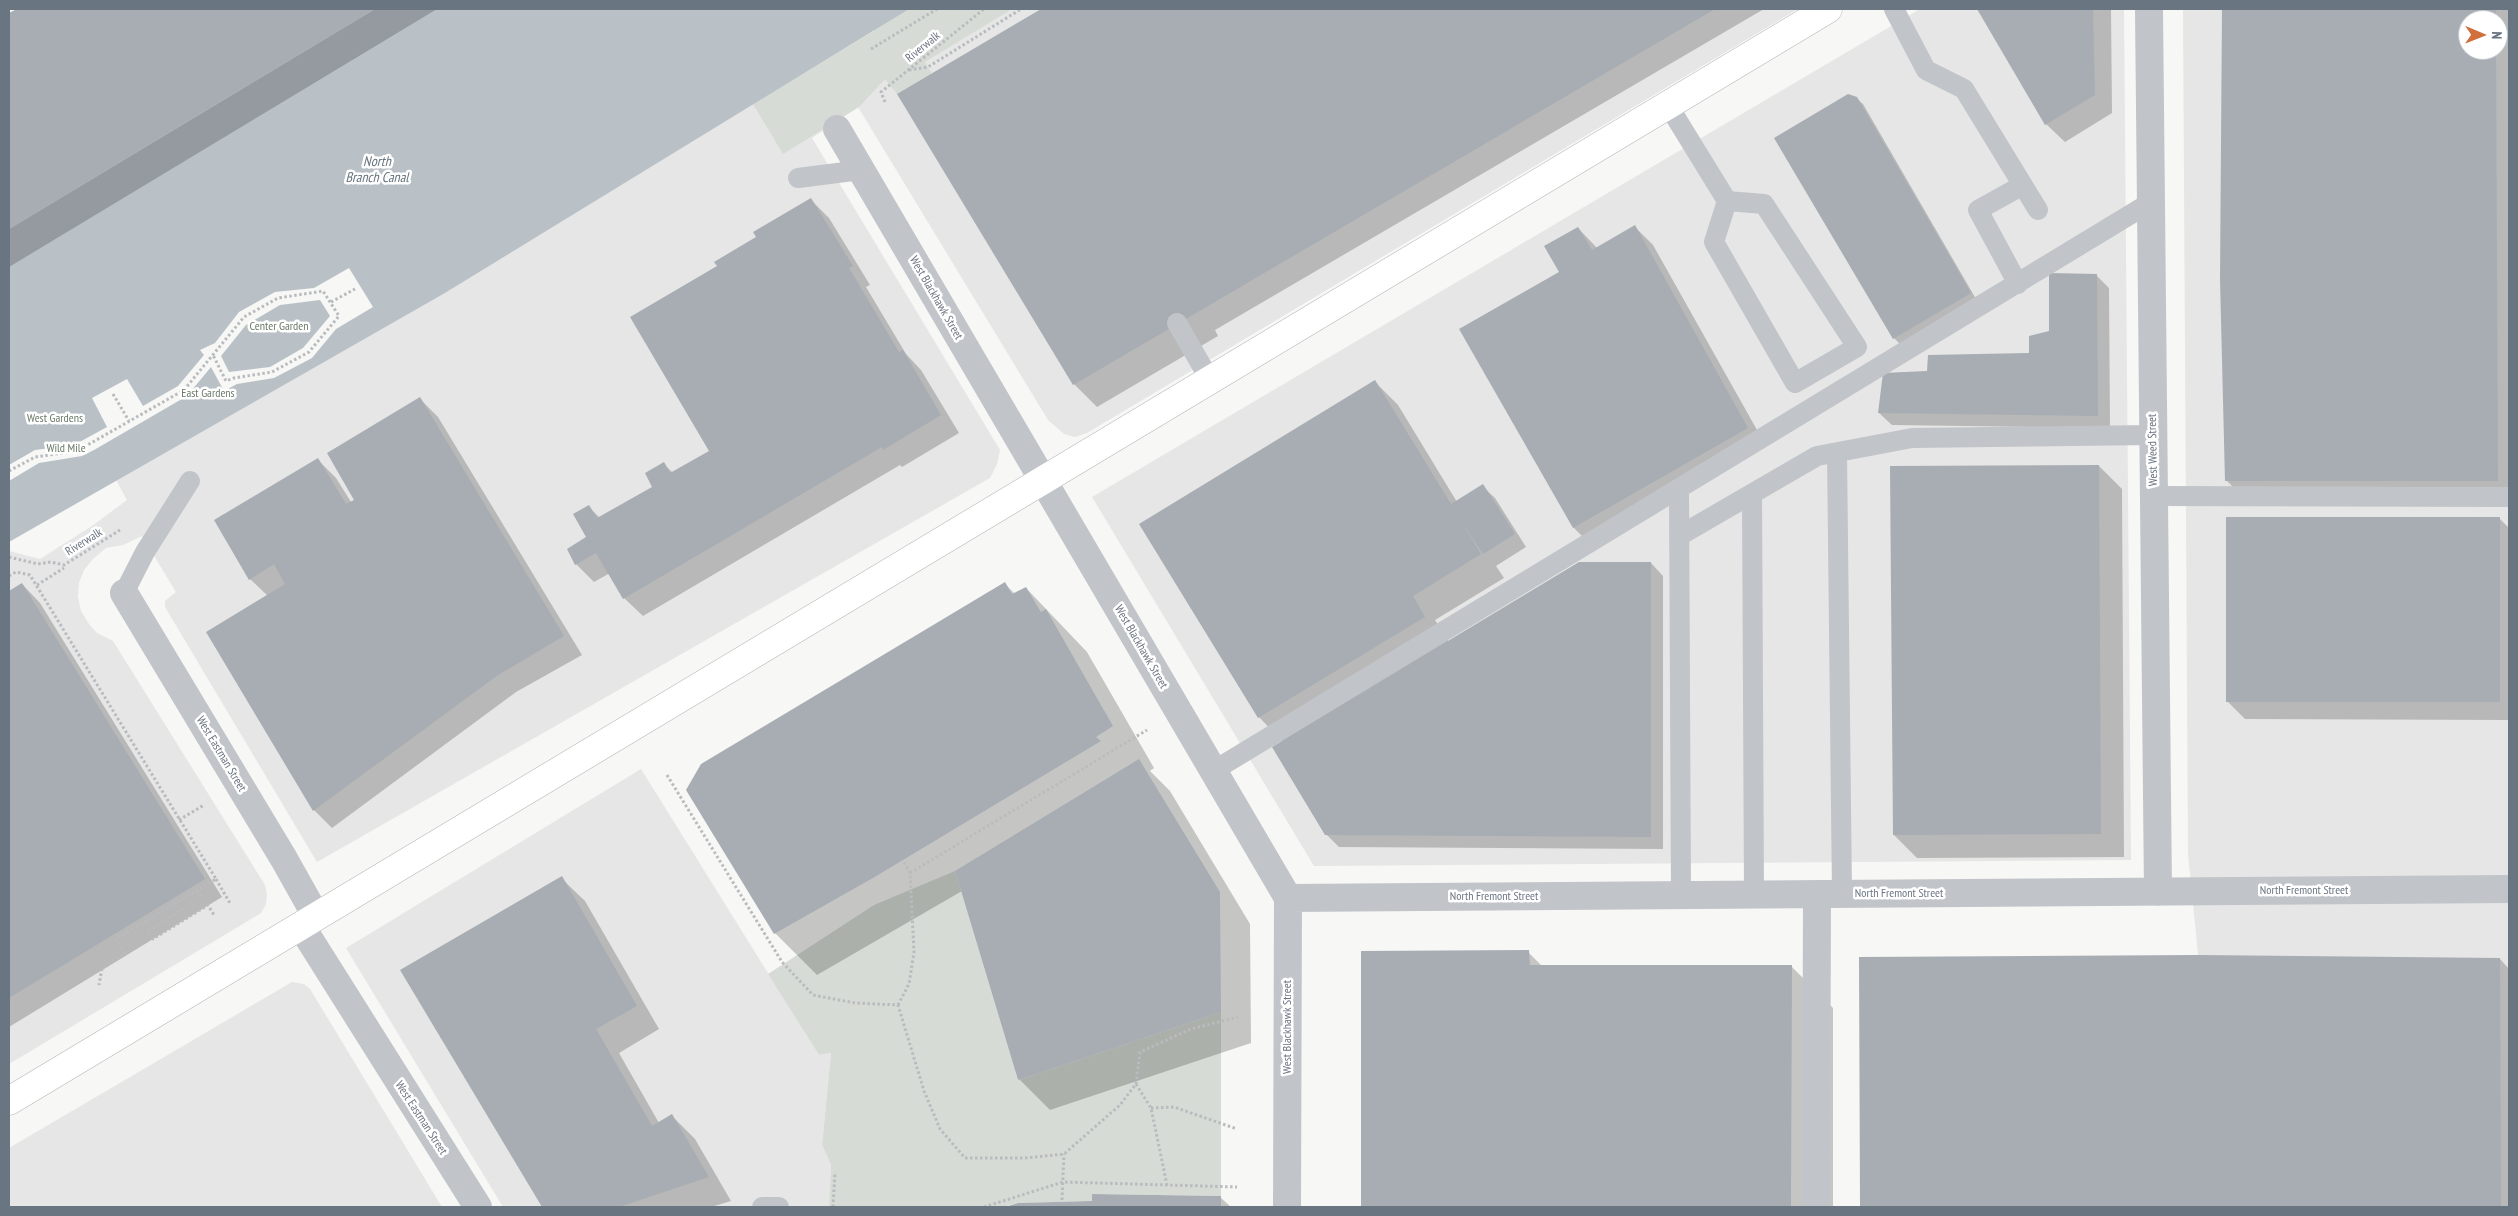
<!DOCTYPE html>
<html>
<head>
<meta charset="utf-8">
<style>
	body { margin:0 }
	#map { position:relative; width:2518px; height:1216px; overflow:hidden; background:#f7f7f5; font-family:"PT Sans Narrow",sans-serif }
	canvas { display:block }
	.frame { position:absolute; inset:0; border:10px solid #6a7582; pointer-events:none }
	.north { position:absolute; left:2458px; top:10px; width:50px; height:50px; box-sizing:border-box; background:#fff; border:1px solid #c3c8cd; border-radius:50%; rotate:91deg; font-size:14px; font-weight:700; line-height:20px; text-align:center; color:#6a7582 }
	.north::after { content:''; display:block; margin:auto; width:18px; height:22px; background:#cf703d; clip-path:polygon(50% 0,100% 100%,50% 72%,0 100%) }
</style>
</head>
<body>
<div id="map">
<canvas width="2518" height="1216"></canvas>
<div class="frame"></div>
<div class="north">N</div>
</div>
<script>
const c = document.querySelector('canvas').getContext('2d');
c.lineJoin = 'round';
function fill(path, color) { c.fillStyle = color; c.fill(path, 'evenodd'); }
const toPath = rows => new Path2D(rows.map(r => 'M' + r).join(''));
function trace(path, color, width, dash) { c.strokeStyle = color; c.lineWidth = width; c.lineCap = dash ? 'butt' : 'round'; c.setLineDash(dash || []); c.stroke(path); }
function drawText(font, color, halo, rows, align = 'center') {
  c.font = font + ' "PT Sans Narrow",sans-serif'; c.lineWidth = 5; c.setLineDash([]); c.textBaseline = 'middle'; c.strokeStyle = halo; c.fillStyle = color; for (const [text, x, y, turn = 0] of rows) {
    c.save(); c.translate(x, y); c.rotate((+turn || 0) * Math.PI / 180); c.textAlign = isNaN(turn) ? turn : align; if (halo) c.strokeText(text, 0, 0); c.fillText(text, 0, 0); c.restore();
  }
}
fill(toPath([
	[909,9,1798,9,1087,433,1075,437,1064,434,1048,420,858,107,812,138,1000,450,997,464,990,478,317,862,165,607,165,601,176,592,142,536,123,545,106,548,93,559,84,570,79,583,78,597,81,611,89,624,97,633,113,641,265,885,267,895,266,904,261,913,238,927,9,1064,9,551,40,559,92,526,127,500,116,480,445,293],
	[1920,9,2124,9,2131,860,1314,866,1092,497],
	[2183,9,2509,9,2509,1207,2199,1207,2198,954,2188,854],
	[2468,20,2498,20,2498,50,2468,50],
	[641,769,819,1055,831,1053,822,1145,831,1165,829,1207,503,1207,346,948],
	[292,982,304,984,310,989,442,1207,9,1207,9,1148]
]), '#e5e6e5');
fill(toPath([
	[867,9,1012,9,925,62,932,74,897,94,885,79,859,107,783,154,753,104,874,31],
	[955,871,1018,1080,1221,1012,1221,1196,1092,1194,1092,1201,1018,1203,1003,1207,829,1207,831,1165,822,1145,831,1053,819,1055,768,974,874,905]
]), '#d6dcd5');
fill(toPath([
	[375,9,909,9,445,293,9,542,9,229]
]), '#b9c1c7');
fill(toPath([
	[349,268,373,307,336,329,312,358,274,378,237,384,224,391,211,367,187,396,94,450,82,456,39,463,9,481,9,465,35,450,74,445,107,427,92,398,127,379,143,406,178,386,204,355,200,350,215,343,239,312,275,292,314,288],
	[320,300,330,316,303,348,270,367,229,372,221,356,246,325,280,305]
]), '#f7f7f5');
fill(toPath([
	[19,9,437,9,9,267,9,15],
	[1043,9,1764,9,1215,330,1218,336,1097,407,1074,384,1026,20],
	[1979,9,2111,9,2112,113,2065,142,2046,124],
	[2223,9,2508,9,2509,504,2250,504,2227,481,2221,279],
	[2468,20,2498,20,2498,50,2468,50],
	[1856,98,1863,104,1976,299,1900,344,1894,338],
	[811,200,829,218,870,285,866,287,906,354,921,370,959,433,902,467,900,465,643,616,624,598,610,573,594,582,576,564,588,537,589,507,600,518,653,487,664,464,673,473,711,451,718,267],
	[1635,227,1653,245,1766,446,1592,546,1574,528,1461,330,1560,272,1578,228,1597,248],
	[2096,275,2109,288,2110,428,1892,425,1879,413,1929,372,2030,354],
	[1375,382,1398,405,1457,502,1482,486,1495,498,1526,547,1496,566,1504,578,1435,620,1449,642,1651,563,1663,576,1663,849,1339,847,1326,834,1283,742,1259,717],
	[420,399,438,417,582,655,516,692,332,828,314,810,268,596,250,579,318,460,336,478,351,502,355,500],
	[2099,466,2122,489,2124,857,1917,858,1894,835],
	[2499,518,2509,528,2509,720,2245,719,2227,701],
	[22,584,40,603,222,897,9,1027,9,592],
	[1005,584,1015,594,1026,588,1087,652,1154,768,1150,771,1170,791,1250,924,1251,1043,1050,1110,1019,1079,962,891,817,975,775,933],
	[561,878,585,901,659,1029,619,1053,659,1123,672,1116,695,1139,731,1201,711,1207,544,1207,401,970],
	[1362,952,1528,952,1542,966,1791,966,1833,1008,1833,1207,1362,1207],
	[1860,958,2500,959,2509,969,2509,1207,1861,1207],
	[1220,1197,1231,1207,1008,1207,1018,1204]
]), '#0003');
fill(toPath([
	[17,9,375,9,9,229,9,13],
	[1041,9,1715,9,1073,385,897,94],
	[1977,9,2093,9,2095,95,2045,125],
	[2222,9,2496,9,2496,20,2468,20,2468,50,2496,50,2498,481,2225,481,2220,279],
	[1848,94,1857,97,1971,293,1893,339,1774,138],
	[811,198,853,266,849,268,899,352,903,350,941,415,883,450,882,447,623,599,596,553,575,565,567,549,586,537,573,514,589,505,597,518,652,487,645,473,664,462,670,473,709,451,630,317,717,266,714,262,756,237,753,232],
	[1635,225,1748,428,1573,528,1459,329,1559,272,1544,246,1578,227,1592,250],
	[2049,273,2097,274,2098,416,1878,413,1883,373,1927,371,1928,355,2029,353,2029,336,2049,331],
	[1375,380,1451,504,1483,484,1515,534,1483,554,1463,524,1481,554,1413,596,1425,617,1258,718,1139,524],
	[420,397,564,636,498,675,313,811,206,632,285,584,274,564,249,580,214,520,318,458,346,504,354,500,327,453],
	[2099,465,2101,834,1893,835,1890,466],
	[2226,517,2500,517,2500,702,2226,702],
	[1579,562,1651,562,1651,837,1325,835,1272,747],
	[1005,582,1012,594,1026,587,1041,612,1046,609,1113,726,1096,737,1101,741,873,878,774,934,686,790,701,764],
	[22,583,205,879,9,998,9,591],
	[1139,759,1220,892,1221,1012,1018,1080,955,871],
	[562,876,637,1006,596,1029,652,1126,672,1114,709,1177,619,1207,542,1207,400,970],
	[1529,950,1530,965,1792,965,1791,1207,1361,1207,1361,951],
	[2198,955,2500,958,2501,1207,1860,1207,1859,957],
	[1092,1194,1221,1196,1221,1207,1005,1207,1018,1203,1092,1201]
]), '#a7adb3');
const secondary = toPath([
	[9,1101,1828,9]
]);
trace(secondary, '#b2b6ba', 29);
trace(toPath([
	[871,49,937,9],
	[909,70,928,67,1021,9],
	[885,102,881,92,984,9],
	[331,302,355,289],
	[113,394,129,421],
	[9,471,35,457,77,451,184,390,244,317,278,298,323,291,339,316,309,352,272,372,234,378,226,381,213,355],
	[9,557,38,564,51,562,64,565,120,530],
	[9,576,16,572,30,575,216,879,116,939,125,953,102,968,99,985],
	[37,585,64,568],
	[667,775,782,962,813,995,855,1003,898,1005,924,1091,940,1129,965,1158,1025,1158,1064,1154,1120,1105,1136,1084,1140,1052,1191,1029,1238,1017],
	[179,820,204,805],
	[910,873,1147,730],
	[216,879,231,905],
	[197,890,202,897,148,931,153,939,208,905,214,915],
	[898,1005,909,984,914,952,910,873,903,860],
	[1136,1084,1151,1108,1167,1185],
	[1151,1108,1174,1107,1237,1129],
	[1062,1200,1064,1154],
	[833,1207,835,1172],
	[984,1207,1063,1182,1237,1187]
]), '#b9bbbe', 3, [2.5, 2.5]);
trace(toPath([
	[1894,9,1926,70,1964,89,2038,210],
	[1668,105,1727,201,1714,242,1795,383,1857,347,1764,204,1727,201],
	[798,178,861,170],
	[2018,284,1978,210,2023,185],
	[1177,323,1210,380],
	[1837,453,1842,894],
	[1679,490,1681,895],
	[1752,494,1754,895],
	[2154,496,2509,497],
	[1679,536,1817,456,1912,438,2153,435],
	[124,593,145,552,190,481],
	[1213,771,2151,202],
	[762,1207,779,1207]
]), '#c1c4c8', 20);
trace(toPath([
	[2149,9,2158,892],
	[837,129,1288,898,1287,1207],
	[124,593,284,859,316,916],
	[1288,898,2509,889],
	[301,926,478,1207],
	[1816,1207,1817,894]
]), '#c1c4c8', 28);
trace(secondary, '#fff', 28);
drawText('12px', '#6a7582', '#fff', [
	["Riverwalk",923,47,-39],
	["West Blackhawk Street",936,298,60],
	["West Weed Street",2153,450,-91],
	["Riverwalk",84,542,-32],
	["West Blackhawk Street",1141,647,60],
	["West Eastman Street",221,754,59],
	["North Fremont Street",2304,891],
	["North Fremont Street",1899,894],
	["North Fremont Street",1494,897],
	["West Blackhawk Street",1288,1027,-90],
	["West Eastman Street",421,1118,57]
]);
drawText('12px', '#6a7a68', '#fff', [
	["Center Garden",279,327],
	["East Gardens",208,394],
	["West Gardens",55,419],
	["Wild Mile",66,449]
]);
drawText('italic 14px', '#66757e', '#fff', [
	["North",377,162],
	["Branch Canal",377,178]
]);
</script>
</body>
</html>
